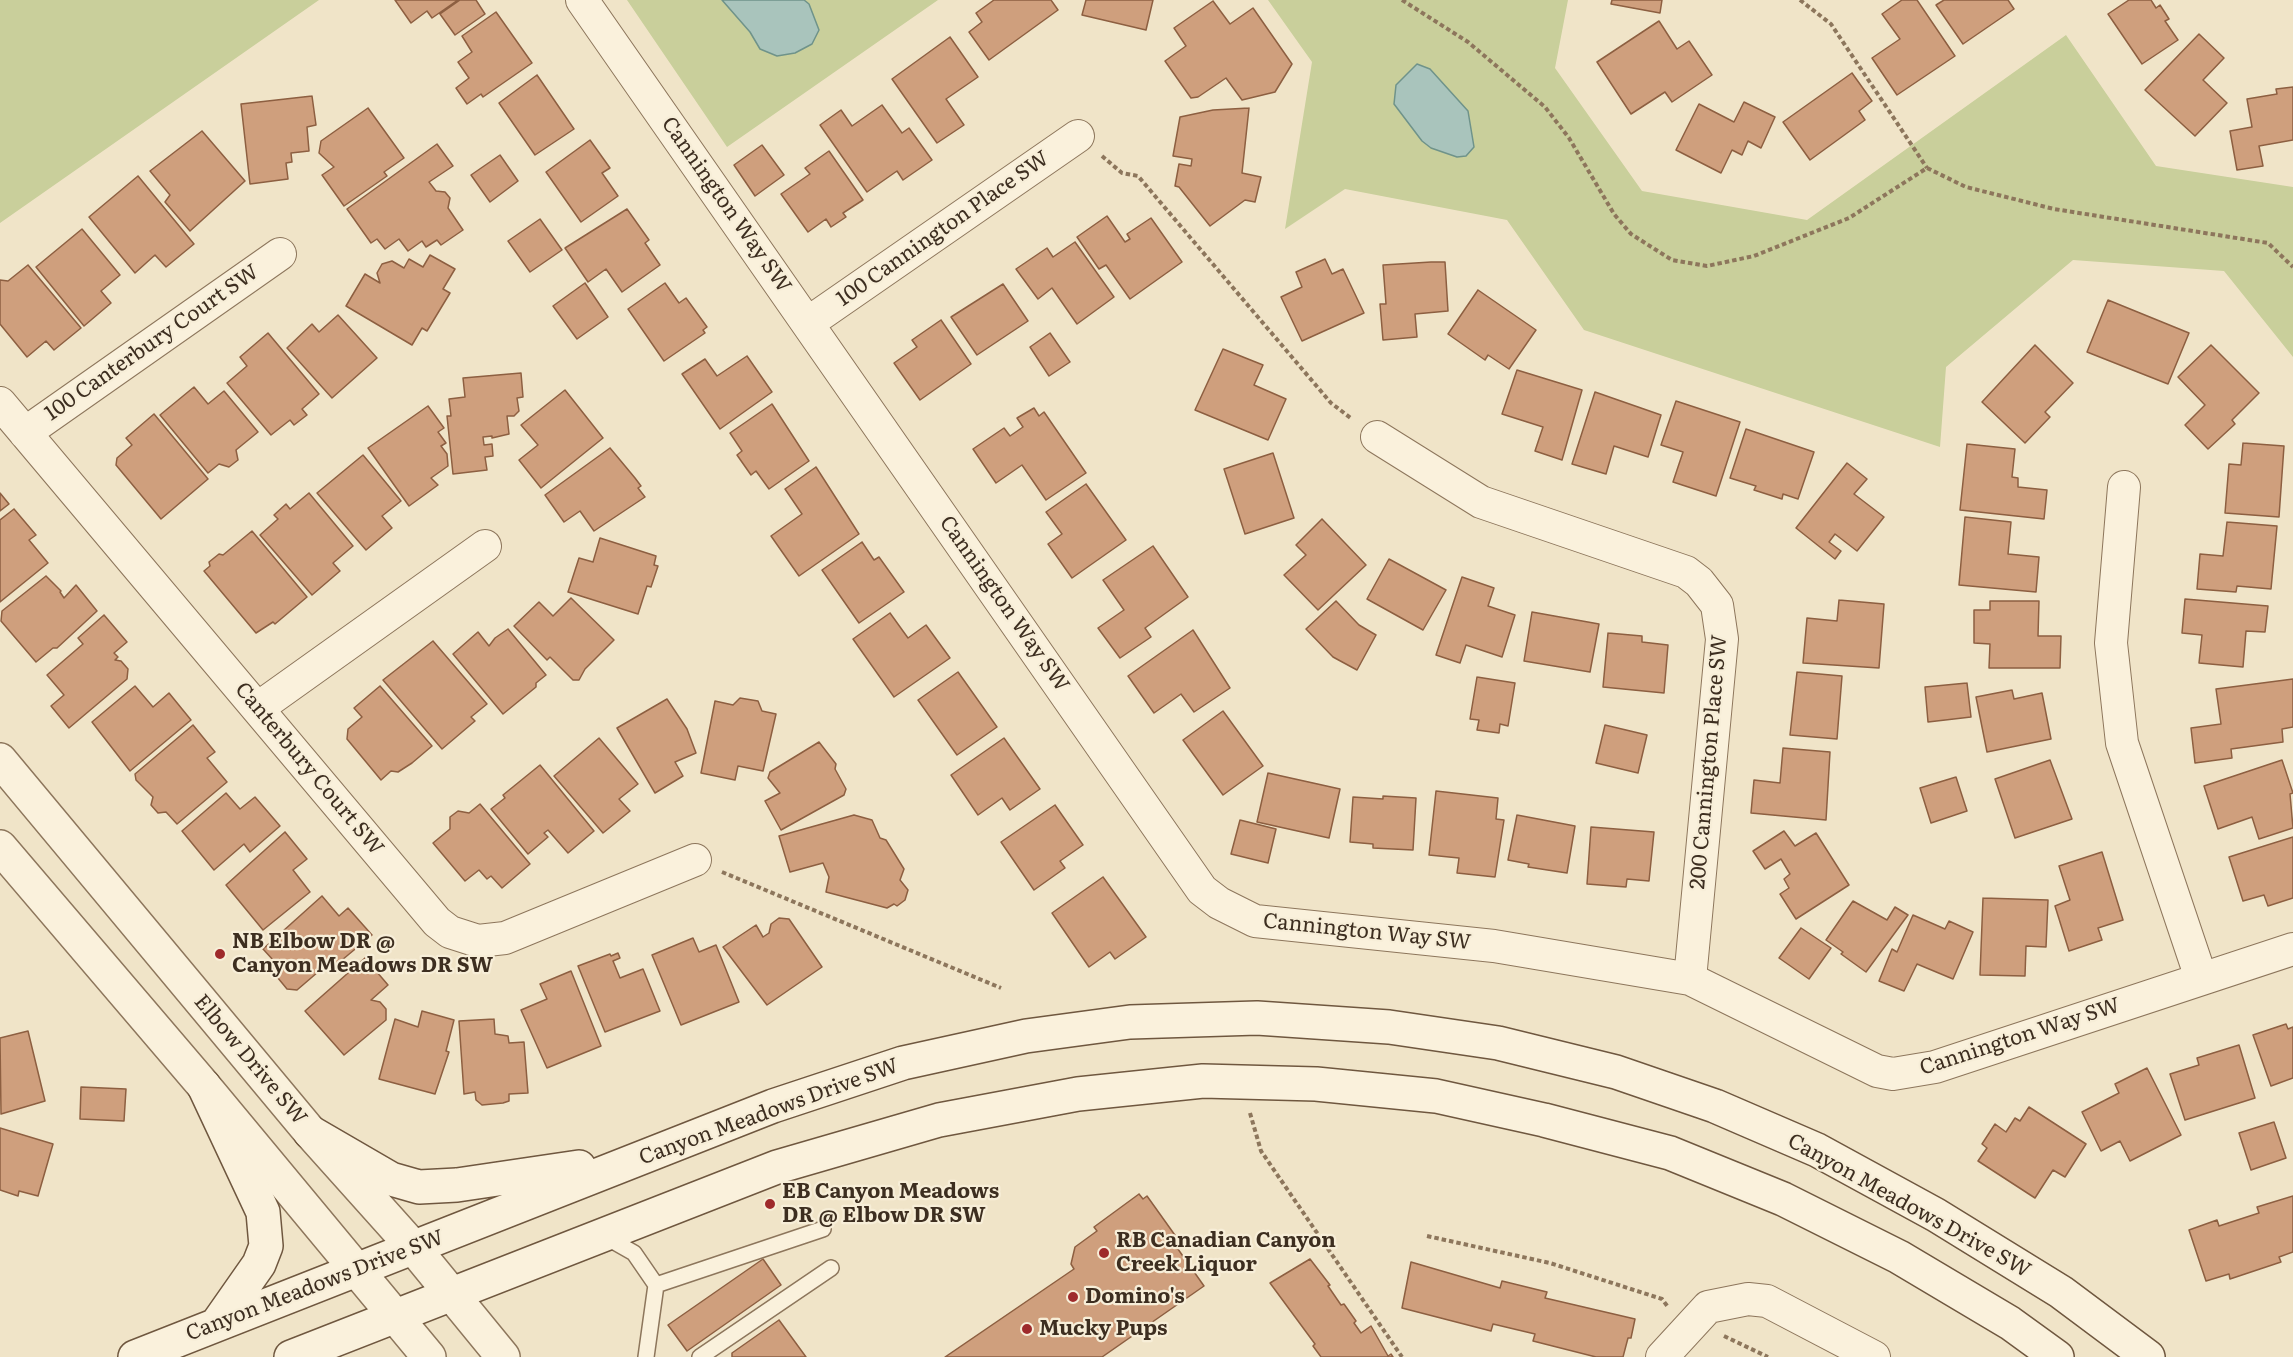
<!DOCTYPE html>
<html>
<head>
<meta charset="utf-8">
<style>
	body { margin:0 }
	canvas { display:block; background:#f0e4c8 }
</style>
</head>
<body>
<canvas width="2293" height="1357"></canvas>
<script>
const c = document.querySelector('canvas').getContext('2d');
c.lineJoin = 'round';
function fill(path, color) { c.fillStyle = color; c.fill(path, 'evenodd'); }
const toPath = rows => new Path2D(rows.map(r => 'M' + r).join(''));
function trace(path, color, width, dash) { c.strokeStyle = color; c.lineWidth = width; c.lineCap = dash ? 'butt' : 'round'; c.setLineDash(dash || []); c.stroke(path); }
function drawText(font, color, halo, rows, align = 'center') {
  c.font = font + ' Literata,serif'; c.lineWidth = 4.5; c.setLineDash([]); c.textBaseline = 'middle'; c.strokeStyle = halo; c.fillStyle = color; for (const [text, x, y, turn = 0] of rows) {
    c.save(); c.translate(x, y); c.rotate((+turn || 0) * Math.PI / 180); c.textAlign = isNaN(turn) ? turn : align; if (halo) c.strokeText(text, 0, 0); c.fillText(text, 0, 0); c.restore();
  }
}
fill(toPath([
	[0,0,319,0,0,223],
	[627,0,938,0,727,147],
	[1268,0,1568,0,1555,68,1642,191,1807,220,2066,35,2156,166,2293,187,2293,357,2224,271,2073,260,1946,367,1940,447,1584,330,1507,220,1345,189,1285,229,1312,62]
]), '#c9cf9b');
const water = toPath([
	[722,0,804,0,809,4,819,30,812,44,795,53,777,56,760,49,750,32,722,0],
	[1417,64,1430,69,1468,111,1474,147,1466,156,1457,157,1431,148,1422,141,1394,104,1396,85,1417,64]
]);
fill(water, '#a9c4bc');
trace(water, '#6f938a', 1.5);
const building = toPath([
	[395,0,458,0,432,18,427,11,411,23,395,0],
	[460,0,476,0,485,14,455,35,440,14,460,0],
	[994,0,1051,0,1058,10,989,60,969,32,982,22,976,13,994,0],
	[1086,0,1153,0,1146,30,1082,15,1086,0],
	[1612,0,1662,0,1660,13,1611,4,1612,0],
	[1902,0,1917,0,1955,56,1897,95,1872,58,1900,39,1882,14,1902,0],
	[1944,0,2008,0,2014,9,1963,44,1936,5,1944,0],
	[2129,0,2151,0,2156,8,2160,5,2169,19,2165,21,2178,40,2142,64,2108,14,2129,0],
	[1213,1,1230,24,1253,8,1292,64,1275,92,1242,100,1226,78,1198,97,1191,98,1165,61,1186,46,1174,28,1213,1],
	[496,12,532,63,483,97,481,94,467,104,456,88,469,78,458,62,472,52,462,36,496,12],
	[1659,21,1677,49,1689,41,1712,75,1672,102,1665,92,1631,114,1597,62,1659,21],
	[2199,34,2224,58,2203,80,2227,103,2195,136,2145,90,2199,34],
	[950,37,978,77,946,99,964,125,937,143,892,79,950,37],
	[1852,73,1872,101,1859,111,1865,120,1810,160,1783,122,1852,73],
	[537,75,574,129,535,155,499,103,537,75],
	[2293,87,2293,140,2259,146,2263,166,2237,170,2230,131,2252,127,2247,99,2277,94,2276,89,2293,87],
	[312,96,316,125,307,127,309,151,291,153,292,162,286,163,288,179,250,184,241,104,312,96],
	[1744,102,1775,117,1761,148,1748,141,1742,155,1732,150,1721,173,1676,150,1699,104,1734,122,1744,102],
	[882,105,902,133,909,128,932,160,903,180,897,171,867,192,820,125,841,110,852,126,882,105],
	[368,108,404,158,384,172,387,176,344,206,322,175,334,167,319,153,321,141,368,108],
	[1249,108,1242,173,1261,177,1255,202,1245,200,1210,226,1179,187,1175,186,1179,164,1191,166,1192,159,1173,156,1180,117,1213,110,1249,108],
	[202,131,245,181,190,231,165,202,170,195,150,171,202,131],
	[590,140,610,168,602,173,618,196,581,222,546,172,590,140],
	[437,144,453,166,429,182,436,191,445,192,450,198,448,208,463,230,441,245,437,240,426,247,422,241,408,251,399,239,385,249,377,239,371,243,347,209,437,144],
	[762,145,784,175,755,196,734,165,762,145],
	[829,151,863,200,843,213,846,217,831,227,826,219,808,232,781,194,810,174,805,168,829,151],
	[500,155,518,181,490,202,471,175,500,155],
	[138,176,194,244,166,267,155,255,135,273,89,217,138,176],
	[627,209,649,240,645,243,660,265,622,292,606,269,588,282,565,248,627,209],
	[1107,216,1125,242,1130,239,1127,234,1151,218,1182,262,1130,299,1106,265,1099,269,1077,237,1107,216],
	[540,219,562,250,530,272,508,241,540,219],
	[82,229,120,275,101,291,111,303,84,326,36,267,82,229],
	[1075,242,1114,297,1077,324,1052,288,1038,299,1016,269,1047,248,1053,257,1075,242],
	[430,255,455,269,443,289,450,293,427,331,422,328,412,345,346,306,365,274,380,283,377,273,382,264,392,261,404,268,409,259,423,267,430,255],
	[1325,259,1332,274,1343,269,1364,313,1302,341,1281,297,1302,287,1296,272,1325,259],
	[1431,262,1445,262,1448,311,1415,314,1417,337,1383,340,1380,304,1386,304,1383,265,1431,262],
	[28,265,81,328,54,350,46,341,27,357,0,324,0,280,8,281,28,265],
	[585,283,608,317,577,339,553,306,585,283],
	[665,283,679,303,686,298,707,327,703,330,705,333,664,361,628,309,665,283],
	[1003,284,1028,321,977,355,951,317,1003,284],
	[1478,290,1536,330,1509,369,1488,355,1485,360,1448,334,1478,290],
	[2108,300,2189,333,2168,384,2087,352,2108,300],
	[338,315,377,358,332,398,287,348,312,324,319,332,338,315],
	[941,320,971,364,920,400,894,363,917,347,912,340,941,320],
	[268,333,319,394,302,409,307,415,294,425,290,420,271,435,227,383,247,366,240,357,268,333],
	[1050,333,1070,362,1049,376,1030,347,1050,333],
	[2035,345,2073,383,2045,412,2050,417,2025,443,1982,402,2035,345],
	[2211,345,2259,393,2232,420,2235,424,2208,449,2185,425,2205,405,2178,377,2211,345],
	[1223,349,1263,365,1254,385,1286,399,1268,440,1195,410,1223,349],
	[747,356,772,392,720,429,682,374,705,359,717,376,747,356],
	[1517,370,1582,390,1562,460,1535,451,1543,427,1502,414,1517,370],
	[521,373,523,397,517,398,519,411,514,416,507,416,509,434,492,438,492,436,483,437,484,445,492,444,493,456,485,457,487,470,453,474,447,416,451,416,449,399,465,397,463,378,521,373],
	[194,387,208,404,224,391,258,432,236,450,238,460,229,467,219,464,208,473,160,415,194,387],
	[565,390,603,438,541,488,519,460,538,445,521,425,565,390],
	[1595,392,1661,415,1648,457,1614,446,1606,474,1572,464,1595,392],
	[1676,401,1740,422,1716,496,1673,482,1683,452,1661,445,1676,401],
	[772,404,809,461,769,489,756,471,751,475,737,455,742,451,730,433,772,404],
	[428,406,444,428,438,432,446,443,441,446,447,454,448,466,431,478,438,485,409,506,368,448,428,406],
	[1034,408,1039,416,1044,412,1086,473,1046,500,1022,465,996,483,973,449,1004,428,1010,436,1023,427,1017,418,1034,408],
	[154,414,208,479,161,519,116,465,117,458,132,445,126,438,154,414],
	[1746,429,1814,452,1798,499,1783,494,1782,499,1754,490,1756,486,1730,478,1746,429],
	[2243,443,2284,446,2279,517,2225,513,2229,464,2241,465,2243,443],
	[1967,444,2015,449,2012,477,2018,478,2018,487,2047,490,2044,519,1960,510,1967,444],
	[610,448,635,478,641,486,638,488,645,497,594,531,580,511,564,522,545,495,610,448],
	[1273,453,1294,518,1245,534,1224,469,1273,453],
	[363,455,401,501,382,516,392,528,366,550,317,493,363,455],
	[1847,463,1867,479,1854,494,1884,517,1857,551,1835,534,1829,542,1841,551,1835,559,1796,528,1847,463],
	[816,467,859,534,799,576,771,536,802,514,785,489,816,467],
	[1086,484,1126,540,1072,578,1048,544,1062,534,1046,512,1086,484],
	[0,493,9,504,0,511,0,493],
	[309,493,353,546,333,563,340,571,312,595,260,535,278,519,274,515,286,504,290,509,309,493],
	[14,509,36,535,29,540,48,563,0,602,0,520,14,509],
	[1965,517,2011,522,2008,554,2039,557,2036,592,1959,585,1965,517],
	[1322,519,1366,565,1318,610,1284,575,1306,555,1296,545,1322,519],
	[2227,522,2277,526,2271,589,2237,586,2236,592,2197,589,2200,554,2223,556,2227,522],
	[252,531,307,597,275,624,273,622,256,633,204,571,210,566,209,562,219,554,223,555,252,531],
	[600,538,656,556,654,565,658,566,651,587,647,586,638,614,568,592,579,558,593,562,600,538],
	[862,542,874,560,879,557,904,592,859,623,822,570,862,542],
	[1153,546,1188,597,1145,628,1151,637,1120,658,1098,628,1124,610,1103,580,1153,546],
	[1389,559,1446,590,1423,630,1367,599,1389,559],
	[46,576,61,591,60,592,64,598,76,585,97,611,57,648,53,648,36,662,1,621,2,611,46,576],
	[1462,577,1494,588,1488,606,1515,615,1502,657,1466,645,1460,663,1436,655,1462,577],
	[571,598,614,640,585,669,579,680,573,680,550,657,547,660,514,626,539,602,553,616,571,598],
	[2185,599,2268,606,2265,632,2246,631,2243,667,2199,663,2202,635,2182,633,2185,599],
	[1839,600,1884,604,1879,668,1803,663,1807,618,1837,621,1839,600],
	[1336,601,1359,625,1376,635,1357,670,1333,657,1306,629,1336,601],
	[1990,601,2039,601,2038,636,2061,636,2060,668,1989,668,1990,644,1974,643,1974,610,1990,610,1990,601],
	[1532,612,1599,624,1590,672,1524,661,1532,612],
	[890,613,908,638,926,625,950,658,894,697,853,639,890,613],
	[104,615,127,642,114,653,118,657,115,660,121,661,128,669,127,679,69,728,51,706,64,695,47,675,83,644,78,638,104,615],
	[508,629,546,675,536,683,536,687,503,714,453,654,478,632,489,646,495,638,508,629],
	[1193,630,1230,688,1194,712,1181,694,1154,713,1128,676,1193,630],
	[1608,633,1642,636,1642,642,1668,645,1664,693,1603,687,1608,633],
	[433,641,487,704,471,717,475,721,442,749,383,680,433,641],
	[958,672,997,727,957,755,918,700,958,672],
	[1797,672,1842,676,1837,739,1790,735,1797,672],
	[1477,677,1515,683,1508,726,1500,724,1499,733,1477,730,1479,720,1470,719,1477,677],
	[2293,679,2293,727,2282,729,2283,742,2231,749,2232,758,2195,763,2191,728,2221,724,2216,689,2293,679],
	[1967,683,1971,717,1928,722,1925,687,1967,683],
	[135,686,153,707,169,693,191,720,130,771,92,722,135,686],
	[380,686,432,746,412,763,398,772,391,771,381,780,347,739,348,729,362,717,354,708,380,686],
	[2012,690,2014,699,2042,693,2051,739,1987,752,1976,697,2012,690],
	[740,698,758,701,762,711,776,714,763,771,738,766,735,780,701,773,715,701,733,705,740,698],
	[667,699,687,729,696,753,675,762,683,776,655,793,617,728,667,699],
	[1223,711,1263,766,1223,795,1183,740,1223,711],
	[193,725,215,752,207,758,227,782,177,824,166,812,158,813,151,805,153,797,136,780,135,774,193,725],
	[1605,725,1647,735,1638,773,1596,763,1605,725],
	[599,738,638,784,619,799,630,811,603,833,554,776,599,738],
	[1004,738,1040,789,1010,810,1002,798,978,815,951,775,1004,738],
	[819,742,836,764,835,769,846,789,844,795,781,830,765,801,780,793,768,778,770,772,819,742],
	[1783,748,1830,752,1826,820,1751,813,1754,780,1780,783,1783,748],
	[2050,760,2072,819,2015,838,1995,779,2050,760],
	[2282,760,2293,793,2290,794,2293,828,2259,839,2252,817,2218,829,2204,786,2282,760],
	[540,765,594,831,568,853,548,830,544,833,548,837,528,854,491,809,505,798,503,795,540,765],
	[1268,773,1340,789,1329,838,1257,822,1268,773],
	[1956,777,1967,811,1931,823,1920,788,1956,777],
	[1436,791,1498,798,1496,819,1504,820,1495,877,1457,873,1459,858,1429,855,1436,791],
	[226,793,240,809,255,797,280,826,250,852,244,844,214,870,182,831,226,793],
	[1383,796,1416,798,1413,850,1373,848,1373,844,1350,842,1353,797,1383,799,1383,796],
	[480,804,530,864,502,888,491,876,487,879,479,870,465,881,433,843,450,829,450,817,458,811,469,813,480,804],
	[1055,805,1083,845,1060,861,1065,868,1034,890,1001,842,1055,805],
	[854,815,872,820,880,838,886,840,904,869,900,880,908,890,905,900,897,906,894,904,887,908,826,892,829,877,823,863,790,872,779,836,854,815],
	[1517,815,1575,826,1567,873,1528,867,1529,864,1508,860,1517,815],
	[1240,820,1276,829,1268,863,1231,854,1240,820],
	[1591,827,1654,832,1649,881,1627,879,1626,887,1587,884,1591,827],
	[1784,831,1795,846,1816,833,1849,885,1796,919,1780,894,1789,888,1784,879,1790,874,1781,859,1765,869,1753,851,1784,831],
	[285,832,307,859,293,870,310,892,263,930,226,885,285,832],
	[2293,837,2293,898,2268,906,2264,895,2243,901,2229,857,2293,837],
	[2102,852,2123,920,2098,928,2102,940,2069,951,2055,906,2070,900,2059,866,2102,852],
	[1103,877,1146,937,1115,959,1110,952,1089,967,1052,913,1103,877],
	[322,896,339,916,348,908,372,935,336,965,332,960,297,990,287,989,273,972,274,961,263,949,322,896],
	[1983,898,2048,900,2046,947,2026,946,2025,976,1980,975,1983,898],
	[1853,901,1887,920,1895,907,1908,915,1866,972,1841,954,1843,952,1826,940,1853,901],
	[1913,915,1945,929,1949,921,1973,932,1953,979,1917,964,1904,991,1879,981,1892,949,1897,952,1913,915],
	[779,918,789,919,822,967,767,1005,723,947,756,925,763,937,769,933,771,924,779,918],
	[1801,928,1831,948,1809,979,1779,958,1801,928],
	[693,938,699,952,716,945,739,1002,681,1025,652,955,693,938],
	[618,953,620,958,613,961,620,978,643,969,660,1011,605,1032,578,966,610,954,611,956,618,953],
	[365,958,388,985,371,1000,380,1002,386,1009,386,1020,344,1055,305,1011,365,958],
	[571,971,601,1046,547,1068,521,1010,547,999,540,984,571,971],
	[422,1011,454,1020,446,1051,449,1052,435,1094,379,1079,395,1019,418,1027,422,1011],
	[494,1019,495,1034,508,1036,509,1043,524,1042,528,1093,509,1094,509,1101,503,1103,482,1105,476,1100,475,1092,464,1094,459,1021,494,1019],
	[2286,1024,2288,1029,2293,1027,2293,1078,2271,1086,2253,1035,2286,1024],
	[28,1031,45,1101,1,1114,0,1038,28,1031],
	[2239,1045,2255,1098,2185,1120,2170,1074,2199,1065,2197,1058,2239,1045],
	[2147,1068,2181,1135,2130,1161,2120,1141,2101,1151,2082,1112,2119,1093,2115,1084,2147,1068],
	[81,1087,126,1089,124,1121,80,1119,81,1087],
	[2029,1107,2086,1144,2065,1177,2053,1170,2035,1198,1978,1161,1987,1148,1982,1144,1995,1124,2006,1132,2015,1118,2020,1121,2029,1107],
	[2274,1122,2286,1158,2251,1170,2239,1133,2274,1122],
	[0,1128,53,1144,38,1196,19,1191,18,1196,0,1190,0,1128],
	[1139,1194,1143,1199,1147,1196,1177,1238,1173,1242,1204,1286,1102,1357,945,1357,1074,1269,1071,1264,1075,1247,1097,1231,1094,1227,1139,1194],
	[2293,1196,2293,1252,2279,1257,2281,1262,2230,1279,2229,1274,2206,1281,2189,1230,2217,1220,2219,1226,2259,1213,2257,1207,2293,1196],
	[763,1259,781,1285,687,1351,668,1325,763,1259],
	[1310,1259,1330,1285,1328,1286,1341,1305,1344,1304,1356,1321,1354,1323,1361,1333,1371,1326,1388,1356,1391,1354,1393,1357,1321,1357,1313,1346,1315,1344,1270,1283,1310,1259],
	[1411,1262,1500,1288,1502,1281,1547,1292,1545,1298,1635,1319,1631,1338,1628,1338,1623,1357,1596,1357,1533,1341,1535,1334,1493,1324,1491,1331,1402,1308,1411,1262],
	[779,1320,806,1357,732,1357,732,1353,779,1320]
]);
fill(building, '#cf9f7d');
trace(building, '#8d5f41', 1.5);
const service = toPath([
	[604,1236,634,1253,656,1285,646,1357],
	[656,1285,823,1229],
	[700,1357,831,1268]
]);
const minor = toPath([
	[582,0,1202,890,1219,903,1255,921,1494,946,1690,979,1877,1071,1893,1074,1935,1067,2293,949],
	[808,323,1078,136],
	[0,403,437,922,450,932,478,941,505,938,695,860],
	[25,433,280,254],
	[1377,437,1481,502,1686,572,1699,582,1717,605,1722,639,1690,979],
	[2124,487,2111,643,2122,743,2201,978],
	[258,708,485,546],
	[1662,1357,1708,1307,1748,1299,1767,1301,1874,1357]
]);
const tertiary = toPath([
	[0,760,310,1132,413,1247,503,1357],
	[0,847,204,1086,429,1357]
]);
const secondary = toPath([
	[204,1086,263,1212,266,1246,259,1264,217,1324],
	[310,1132,391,1179,419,1187,457,1185,579,1167],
	[135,1357,773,1106,903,1063,1026,1036,1130,1022,1257,1018,1389,1027,1498,1043,1616,1072,1715,1106,1817,1150,1936,1215,2061,1292,2148,1357],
	[291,1357,777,1167,939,1120,1078,1094,1203,1081,1316,1084,1436,1096,1544,1120,1670,1153,1783,1199,1899,1257,2010,1323,2057,1357]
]);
trace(service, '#8d765c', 18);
trace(minor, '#8d765c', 34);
trace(tertiary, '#8d765c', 36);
trace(secondary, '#6f573f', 36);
trace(toPath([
	[1402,0,1468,42,1545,107,1569,138,1614,214,1631,234,1672,260,1707,266,1754,256,1849,218,1927,168,1966,187,2054,209,2268,243,2293,267],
	[1800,0,1831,24,1927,168],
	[1102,156,1122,173,1138,176,1331,403,1352,419],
	[722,872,1001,988],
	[1250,1113,1261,1151,1402,1357],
	[1427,1236,1550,1263,1662,1299,1668,1307],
	[1724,1336,1768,1357]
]), '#8d765c', 4, [4.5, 3]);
trace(service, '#faf1dc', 15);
trace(minor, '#faf1dc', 32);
trace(tertiary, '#faf1dc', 33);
trace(secondary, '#faf1dc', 33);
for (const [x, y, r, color] of [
	[220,954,6,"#9e2a2b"],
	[770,1204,6,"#9e2a2b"],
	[1104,1253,6,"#9e2a2b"],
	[1073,1297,6,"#9e2a2b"],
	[1027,1329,6,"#9e2a2b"]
]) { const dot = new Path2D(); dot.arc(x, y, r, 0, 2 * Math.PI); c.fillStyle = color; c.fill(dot); trace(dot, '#f7eed8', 2); }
drawText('21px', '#3d2e20', '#f7eed8', [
	["Cannington Way SW",726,205,55],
	["100 Cannington Place SW",943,229,-35],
	["100 Canterbury Court SW",152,343,-35],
	["Cannington Way SW",1004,604,55],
	["200 Cannington Place SW",1709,762,-85],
	["Canterbury Court SW",309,769,50],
	["Cannington Way SW",1367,932,6],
	["Cannington Way SW",2020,1037,-18],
	["Elbow Drive SW",250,1060,50],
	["Canyon Meadows Drive SW",769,1112,-20],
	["Canyon Meadows Drive SW",1909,1206,29],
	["Canyon Meadows Drive SW",315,1286,-21]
]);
drawText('bold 21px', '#3d2e20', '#f7eed8', [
	["NB Elbow DR @",232,942],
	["Canyon Meadows DR SW",232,966],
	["EB Canyon Meadows",782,1192],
	["DR @ Elbow DR SW",782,1216],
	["RB Canadian Canyon",1116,1241],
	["Creek Liquor",1116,1265],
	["Domino's",1085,1297],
	["Mucky Pups",1039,1329]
], 'left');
</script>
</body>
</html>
